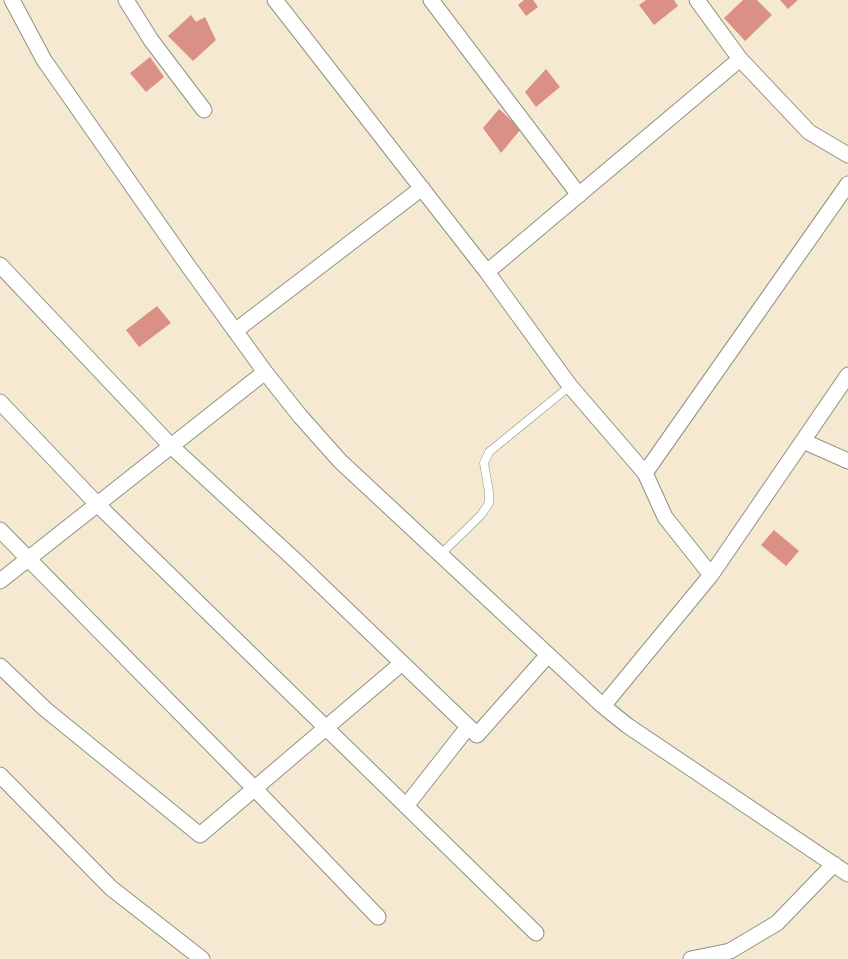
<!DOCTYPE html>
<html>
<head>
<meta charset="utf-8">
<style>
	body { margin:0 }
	canvas { display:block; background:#f6e9d1 }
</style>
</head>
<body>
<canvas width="848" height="959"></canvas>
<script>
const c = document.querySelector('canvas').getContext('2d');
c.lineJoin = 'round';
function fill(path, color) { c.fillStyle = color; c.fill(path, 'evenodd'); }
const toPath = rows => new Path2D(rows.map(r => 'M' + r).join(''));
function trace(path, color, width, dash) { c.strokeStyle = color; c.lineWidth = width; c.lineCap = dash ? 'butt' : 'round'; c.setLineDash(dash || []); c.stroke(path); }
fill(toPath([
	[524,0,533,0,538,7,526,16,518,5],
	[646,0,674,0,678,6,654,25,639,5],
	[743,0,757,0,772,15,745,41,724,18],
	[780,0,798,0,788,9],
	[191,15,196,22,205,17,216,40,193,61,168,36],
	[150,57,164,77,146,92,130,73],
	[546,69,560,87,536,107,525,92],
	[499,109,521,129,501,153,483,128],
	[157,306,171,323,139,347,126,330],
	[774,530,799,551,786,566,761,545]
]), '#db9086');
const lane = toPath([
	[440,555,481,515,489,503,489,492,484,463,489,452,570,386]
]);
const street = toPath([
	[12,0,44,60,186,263,265,372,300,416,340,461,603,706,628,726,848,874],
	[126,0,151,40,204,110],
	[275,0,487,272,570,386,645,473,665,517,711,575],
	[431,0,579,195],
	[697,0,740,59,809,132,848,155],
	[0,265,171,446,296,561,477,735,547,656],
	[487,272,740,59],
	[235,331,422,188],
	[0,402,97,504,536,933],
	[803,441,848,461],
	[645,473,848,184],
	[0,530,255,789,378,917],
	[0,581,265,372],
	[0,666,45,709,200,835,402,663],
	[603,706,711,575,848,375],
	[0,775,111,888,202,959],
	[406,806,468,727],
	[691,959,730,951,777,923,834,864]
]);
trace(lane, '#8a9382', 9);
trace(street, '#8a9382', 17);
trace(lane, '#fff', 8);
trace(street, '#fff', 15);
</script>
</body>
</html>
